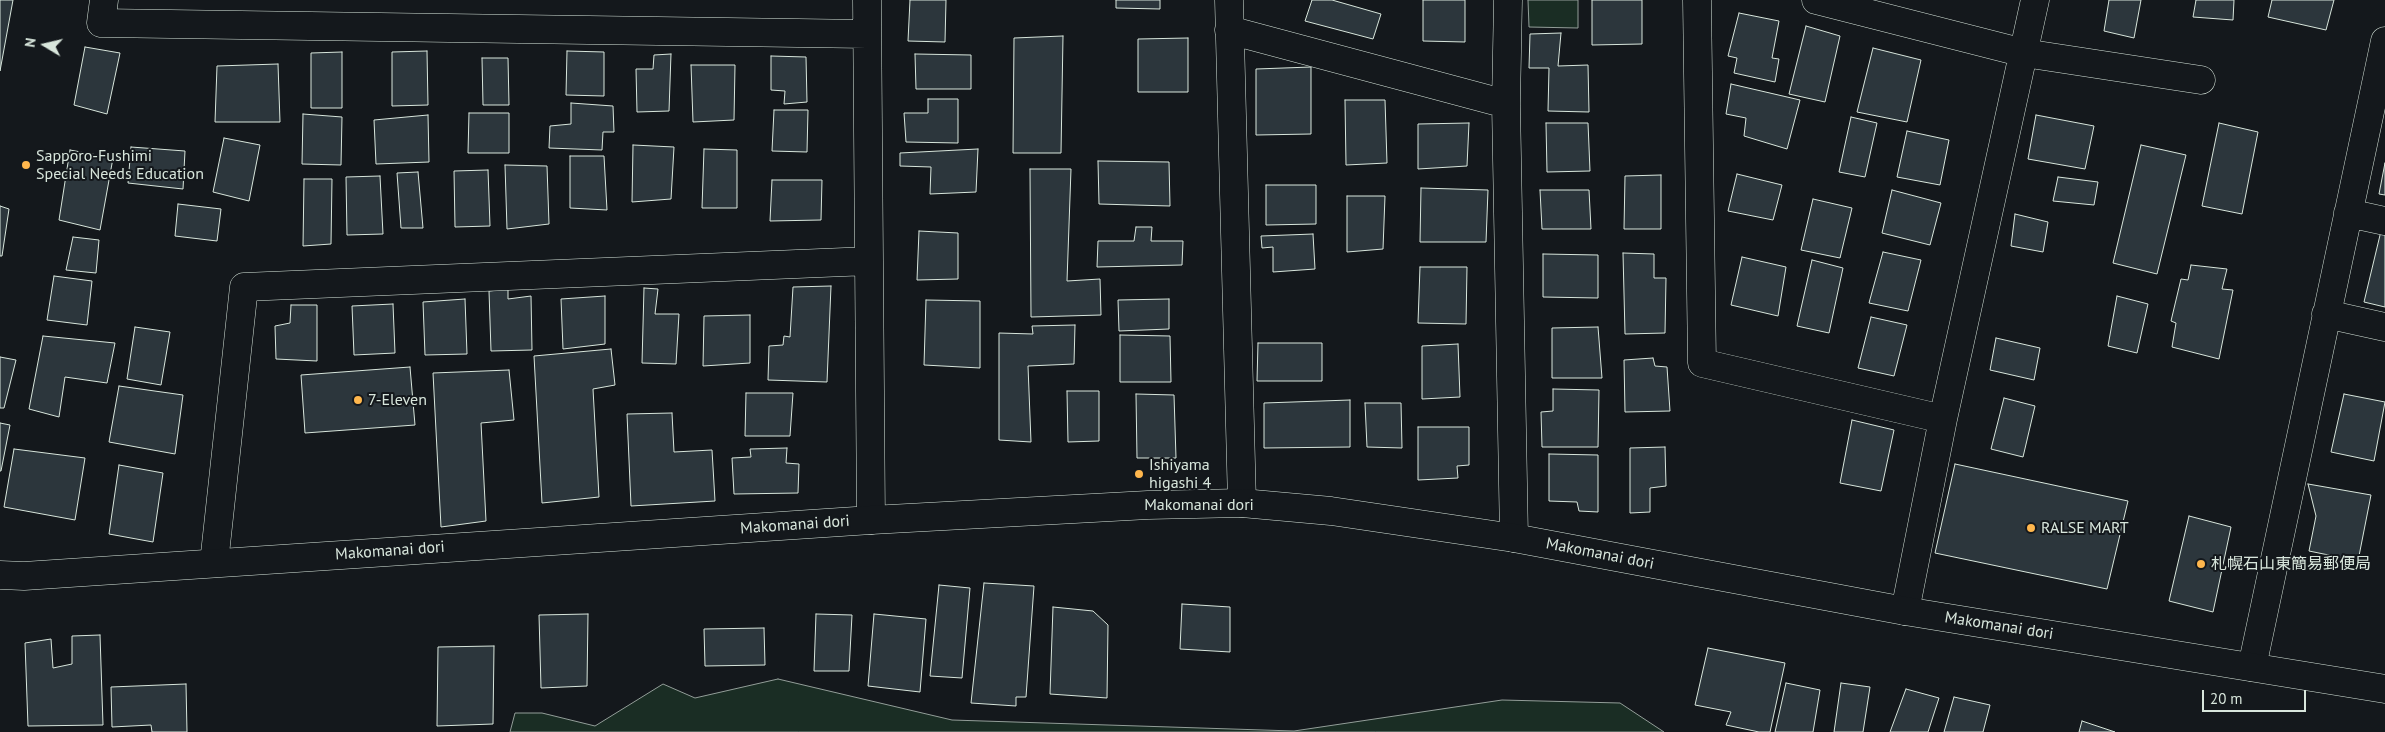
<!DOCTYPE html>
<html>
<head>
<meta charset="utf-8">
<style>
	body { margin:0 }
	#map { position:relative; width:2385px; height:732px; overflow:hidden; background:#14181c; font-family:"PT Sans",sans-serif }
	canvas { display:block }
	.north { position:absolute; left:20px; top:20px; width:50px; height:50px; -webkit-text-stroke:4px #14181c; paint-order:stroke; rotate:279deg; font-size:14px; font-weight:700; line-height:20px; text-align:center; color:#d8e6dc }
	.north::after { content:''; display:block; margin:auto; width:18px; height:22px; background:#d8e6dc; clip-path:polygon(50% 0,100% 100%,50% 72%,0 100%) }
	.scale { position:absolute; left:2202px; top:690px; width:104px; height:22px; box-sizing:border-box; border:2px solid #d8e6dc; border-top:0; padding-left:6px; font-size:15px; line-height:18px; white-space:nowrap; color:#d8e6dc; -webkit-text-stroke:4px #14181c; paint-order:stroke }
</style>
</head>
<body>
<div id="map">
<canvas width="2385" height="732"></canvas>
<div class="north">N</div>
<div class="scale">20 m</div>
</div>
<script>
const c = document.querySelector('canvas').getContext('2d');
c.lineJoin = 'round';
function fill(path, color) { c.fillStyle = color; c.fill(path, 'evenodd'); }
const toPath = rows => new Path2D(rows.map(r => 'M' + r).join(''));
function trace(path, color, width, dash) { c.strokeStyle = color; c.lineWidth = width; c.lineCap = dash ? 'butt' : 'round'; c.setLineDash(dash || []); c.stroke(path); }
function drawText(font, color, halo, rows, align = 'center') {
  c.font = font + ' "PT Sans","Noto Sans JP",sans-serif'; c.lineWidth = 4; c.setLineDash([]); c.textBaseline = 'middle'; c.strokeStyle = halo; c.fillStyle = color; for (const [text, x, y, turn = 0] of rows) {
    c.save(); c.translate(x, y); c.rotate((+turn || 0) * Math.PI / 180); c.textAlign = isNaN(turn) ? turn : align; if (halo) c.strokeText(text, 0, 0); c.fillText(text, 0, 0); c.restore();
  }
}
const green = toPath([
	[1528,0,1578,0,1578,28,1529,27,1528,0],
	[778,679,952,720,1294,731,1502,700,1620,703,1664,732,510,732,515,713,542,713,595,726,663,684,695,698,778,679]
]);
fill(green, '#1a2d24');
trace(green, '#939e99', 1);
const building = toPath([
	[0,0,13,0,0,71,0,0],
	[910,0,946,0,945,42,908,41,910,0],
	[1116,0,1160,0,1160,9,1116,8,1116,0],
	[1312,0,1332,0,1381,14,1373,39,1305,21,1312,0],
	[1423,0,1465,0,1465,42,1423,41,1423,0],
	[1592,0,1642,0,1642,44,1592,45,1592,0],
	[2109,0,2141,0,2134,38,2104,31,2109,0],
	[2196,0,2234,0,2233,20,2193,17,2196,0],
	[2272,0,2334,0,2326,30,2268,17,2272,0],
	[1739,13,1779,21,1772,58,1779,59,1775,82,1734,73,1737,58,1728,56,1739,13],
	[1806,26,1840,36,1825,102,1789,94,1806,26],
	[1561,33,1558,66,1588,65,1589,112,1548,111,1549,68,1529,68,1530,34,1561,33],
	[1063,36,1061,153,1013,153,1014,38,1063,36],
	[1188,38,1188,92,1138,92,1138,39,1188,38],
	[85,47,120,53,107,114,74,105,85,47],
	[1873,48,1921,60,1907,122,1857,112,1873,48],
	[427,51,428,105,392,106,392,52,427,51],
	[567,51,604,52,604,96,566,95,567,51],
	[342,52,342,108,311,108,311,53,342,52],
	[671,54,669,111,637,112,636,69,653,69,654,55,671,54],
	[915,54,971,55,971,89,916,89,915,54],
	[771,56,806,57,807,102,784,104,785,91,771,90,771,56],
	[482,58,508,58,509,105,483,105,482,58],
	[278,64,280,122,215,122,217,66,278,64],
	[691,65,735,65,734,120,693,122,691,65],
	[1311,67,1311,134,1256,135,1256,69,1311,67],
	[1731,84,1800,100,1787,149,1744,136,1746,118,1726,114,1731,84],
	[928,99,958,99,958,143,906,142,904,113,928,113,928,99],
	[1345,100,1385,100,1387,163,1346,165,1345,100],
	[571,103,613,106,614,132,603,132,602,150,549,148,550,126,571,124,571,103],
	[774,110,808,110,807,152,772,151,774,110],
	[469,113,509,113,509,153,468,153,469,113],
	[303,114,342,117,341,165,302,164,303,114],
	[428,115,429,162,376,164,374,120,428,115],
	[2036,115,2094,126,2085,169,2028,159,2036,115],
	[1851,117,1877,123,1865,177,1839,172,1851,117],
	[1469,123,1467,166,1418,169,1418,124,1469,123],
	[1546,123,1588,123,1590,171,1547,172,1546,123],
	[2219,123,2258,132,2242,214,2202,206,2219,123],
	[1907,131,1949,140,1940,185,1897,177,1907,131],
	[224,138,260,145,249,201,213,192,224,138],
	[633,145,674,147,671,199,632,202,633,145],
	[2141,145,2186,155,2157,274,2113,263,2141,145],
	[131,147,185,151,183,189,128,183,131,147],
	[704,149,737,150,737,208,702,208,704,149],
	[978,149,976,192,930,194,931,167,900,166,900,153,978,149],
	[70,150,113,158,100,230,59,220,70,150],
	[570,156,604,156,607,210,570,208,570,156],
	[1098,161,1169,162,1170,206,1099,204,1098,161],
	[2385,163,2385,195,2379,194,2385,163],
	[505,165,547,166,549,224,507,229,505,165],
	[1030,169,1071,169,1067,281,1100,279,1101,315,1031,317,1030,169],
	[488,170,490,226,455,227,454,171,488,170],
	[418,172,423,228,401,228,397,173,418,172],
	[1737,174,1782,185,1773,220,1728,211,1737,174],
	[1661,175,1661,229,1624,229,1625,176,1661,175],
	[380,176,383,234,347,235,346,177,380,176],
	[2058,177,2098,182,2094,205,2053,201,2058,177],
	[304,179,332,179,331,244,303,246,304,179],
	[772,180,822,180,821,220,770,221,772,180],
	[1266,185,1316,185,1316,224,1266,225,1266,185],
	[1421,188,1488,190,1486,242,1420,242,1421,188],
	[1540,190,1589,190,1591,229,1542,229,1540,190],
	[1892,190,1941,203,1930,245,1882,233,1892,190],
	[1347,196,1385,196,1383,249,1347,252,1347,196],
	[1813,199,1852,208,1840,258,1801,250,1813,199],
	[178,204,221,209,217,241,175,236,178,204],
	[0,206,9,209,2,256,0,256,0,206],
	[2015,214,2048,222,2043,252,2011,246,2015,214],
	[1136,227,1152,227,1151,241,1183,241,1182,265,1097,267,1098,241,1134,241,1136,227],
	[919,231,958,233,958,279,917,280,919,231],
	[2381,231,2385,232,2385,307,2364,302,2381,231],
	[1313,234,1315,269,1273,272,1273,247,1262,248,1261,236,1313,234],
	[73,237,99,240,96,273,66,270,73,237],
	[1883,252,1921,260,1908,311,1869,303,1883,252],
	[1623,253,1654,254,1654,278,1666,278,1665,333,1625,334,1623,253],
	[1543,254,1598,255,1598,298,1543,297,1543,254],
	[1742,257,1786,267,1778,316,1731,305,1742,257],
	[1812,260,1843,268,1829,333,1797,326,1812,260],
	[2191,265,2227,269,2222,289,2233,290,2219,359,2172,347,2176,323,2171,321,2181,279,2188,280,2191,265],
	[1420,267,1467,267,1466,324,1418,323,1420,267],
	[54,276,92,281,87,325,47,320,54,276],
	[831,286,827,382,768,380,769,346,783,345,784,336,790,337,793,287,831,286],
	[644,288,658,289,655,314,679,314,676,364,642,363,644,288],
	[508,289,508,299,531,296,532,350,491,351,489,291,508,289],
	[605,296,605,344,563,349,561,299,605,296],
	[2117,296,2148,304,2137,353,2108,346,2117,296],
	[465,299,467,354,425,355,423,302,465,299],
	[1169,299,1169,329,1119,331,1118,300,1169,299],
	[926,300,980,301,980,368,924,365,926,300],
	[393,304,395,353,354,355,352,306,393,304],
	[291,305,317,305,317,361,276,359,275,326,290,323,291,305],
	[750,315,750,363,703,366,704,316,750,315],
	[1871,317,1907,325,1894,376,1858,368,1871,317],
	[1075,325,1074,364,1028,366,1031,442,999,440,999,333,1033,334,1032,326,1075,325],
	[135,327,170,332,161,385,127,379,135,327],
	[1598,327,1602,378,1552,378,1552,328,1598,327],
	[1120,335,1170,336,1171,382,1120,382,1120,335],
	[43,336,115,343,107,383,65,377,59,417,29,409,43,336],
	[1996,338,2040,348,2034,380,1990,370,1996,338],
	[1258,343,1322,343,1322,381,1257,381,1258,343],
	[1458,344,1460,397,1422,399,1422,346,1458,344],
	[611,349,615,385,593,389,599,497,542,503,534,356,611,349],
	[0,357,16,360,4,408,0,408,0,357],
	[1653,358,1655,366,1667,367,1670,411,1625,412,1624,360,1653,358],
	[410,367,415,425,305,433,301,375,410,367],
	[509,370,514,420,481,423,486,521,441,527,433,373,509,370],
	[119,386,183,395,175,454,109,442,119,386],
	[1553,389,1599,390,1598,447,1542,447,1541,412,1553,411,1553,389],
	[1067,391,1099,391,1099,441,1068,442,1067,391],
	[746,393,793,393,790,436,745,436,746,393],
	[1136,394,1174,395,1176,458,1137,458,1136,394],
	[2344,394,2385,402,2374,461,2331,452,2344,394],
	[2004,398,2035,406,2023,457,1991,449,2004,398],
	[1350,400,1350,447,1264,448,1264,403,1350,400],
	[1365,403,1401,403,1402,448,1367,447,1365,403],
	[672,413,674,452,712,450,715,501,631,506,627,414,672,413],
	[1852,420,1894,430,1881,491,1840,483,1852,420],
	[0,423,10,425,1,471,0,471,0,423],
	[1418,427,1469,427,1469,465,1457,466,1458,478,1418,480,1418,427],
	[1665,447,1666,486,1650,488,1650,512,1630,513,1630,448,1665,447],
	[787,448,786,463,799,464,798,493,734,494,732,458,751,457,750,449,787,448],
	[14,449,85,458,75,520,4,507,14,449],
	[1549,454,1598,455,1598,512,1579,511,1577,502,1549,501,1549,454],
	[1955,464,2128,501,2107,589,1935,553,1955,464],
	[119,465,163,473,153,542,109,534,119,465],
	[2308,484,2371,495,2358,561,2309,551,2316,516,2308,484],
	[2189,516,2231,527,2213,612,2169,601,2189,516],
	[984,583,1034,586,1026,697,1016,697,1016,706,971,703,984,583],
	[939,585,970,588,962,678,930,676,939,585],
	[1182,604,1230,607,1230,652,1180,649,1182,604],
	[1053,607,1093,611,1108,625,1107,698,1050,694,1053,607],
	[588,614,587,686,541,688,539,615,588,614],
	[816,614,852,615,849,671,814,671,816,614],
	[874,614,926,619,920,692,868,686,874,614],
	[764,628,765,665,705,666,704,629,764,628],
	[100,635,103,725,28,726,25,643,51,639,53,668,72,664,72,636,100,635],
	[494,646,493,724,437,726,438,647,494,646],
	[1708,648,1785,663,1770,732,1759,732,1726,725,1731,712,1695,705,1708,648],
	[1786,683,1820,690,1813,732,1775,732,1786,683],
	[1841,683,1870,687,1863,732,1834,732,1841,683],
	[186,684,187,732,152,732,151,725,112,727,111,687,186,684],
	[1906,689,1939,698,1928,732,1890,732,1906,689],
	[1954,697,1990,705,1983,732,1944,732,1954,697],
	[2082,721,2115,732,2079,732,2082,721]
]);
fill(building, '#2c363c');
trace(building, '#d8e6dc', 1);
const street = toPath([
	[104,0,101,23,867,34],
	[867,0,871,520],
	[1229,0,1242,503],
	[1508,0,1506,104,1514,538],
	[1697,0,1702,363,1943,419],
	[1816,0,2024,53,2201,80],
	[1229,30,1506,104],
	[2348,213,2385,221],
	[2326,314,2385,327],
	[214,563,244,287,869,261],
	[1905,611,1943,419,2035,0],
	[2252,667,2385,41]
]);
const highway = toPath([
	[0,575,24,576,871,520,1148,505,1242,503,1331,511,1514,538,1905,611,2385,689]
]);
trace(street, '#d8e6dc', 29);
trace(highway, '#d8e6dc', 29);
trace(street, '#14181c', 28);
trace(highway, '#14181c', 28);
for (const [x, y, r, color] of [
	[26,165,5,"#ffb74d"],
	[358,400,5,"#ffb74d"],
	[1139,474,5,"#ffb74d"],
	[2031,528,5,"#ffb74d"],
	[2201,564,5,"#ffb74d"]
]) { const dot = new Path2D(); dot.arc(x, y, r, 0, 2 * Math.PI); c.fillStyle = color; c.fill(dot); trace(dot, '#14181c', 2); }
drawText('16px', '#d8e6dc', '#14181c', [
	["Sapporo-Fushimi",36,156],
	["Special Needs Education",36,174],
	["7-Eleven",368,400],
	["Ishiyama",1149,465],
	["higashi 4",1149,483],
	["RALSE MART",2041,528],
	["札幌石山東簡易郵便局",2211,564]
], 'left');
drawText('16px', '#d8e6dc', '#14181c', [
	["Makomanai dori",1199,505],
	["Makomanai dori",795,525,-4],
	["Makomanai dori",390,551,-4],
	["Makomanai dori",1600,554,11],
	["Makomanai dori",1999,626,9]
]);
</script>
</body>
</html>
